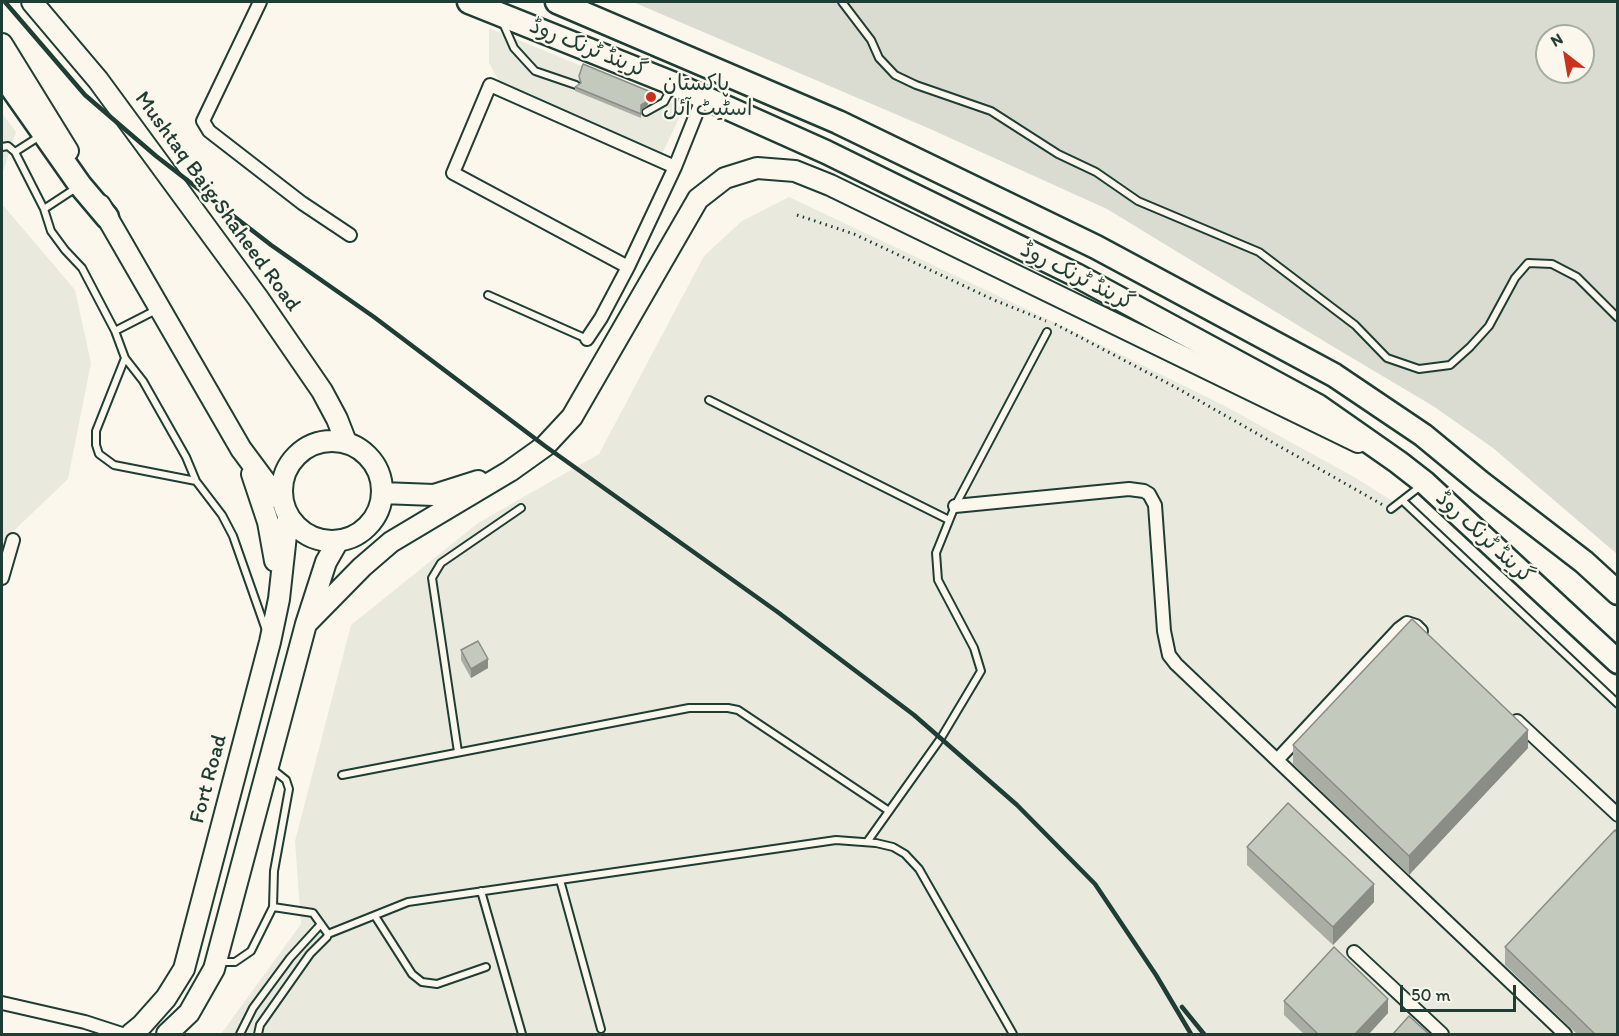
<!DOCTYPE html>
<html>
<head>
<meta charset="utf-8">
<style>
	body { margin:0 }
	#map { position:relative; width:1619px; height:1036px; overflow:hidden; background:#fbf7ec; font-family:Itim,sans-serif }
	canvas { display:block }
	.frame { position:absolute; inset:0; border:3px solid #1f3d34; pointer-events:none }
	.north { position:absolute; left:1535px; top:24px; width:60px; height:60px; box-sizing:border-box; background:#fbf7ec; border:2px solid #a3ada2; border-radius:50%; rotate:329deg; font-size:16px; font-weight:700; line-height:24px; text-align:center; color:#1f3d34 }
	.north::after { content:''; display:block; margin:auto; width:21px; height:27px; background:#c8321e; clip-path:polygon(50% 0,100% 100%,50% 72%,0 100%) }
	.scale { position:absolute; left:1400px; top:985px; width:116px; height:27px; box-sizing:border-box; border:3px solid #1f3d34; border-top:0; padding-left:8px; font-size:18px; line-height:21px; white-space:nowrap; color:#1f3d34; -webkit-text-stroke:4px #fbf7ec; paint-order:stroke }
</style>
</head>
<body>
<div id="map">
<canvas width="1619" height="1036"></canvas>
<div class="frame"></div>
<div class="north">N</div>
<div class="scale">50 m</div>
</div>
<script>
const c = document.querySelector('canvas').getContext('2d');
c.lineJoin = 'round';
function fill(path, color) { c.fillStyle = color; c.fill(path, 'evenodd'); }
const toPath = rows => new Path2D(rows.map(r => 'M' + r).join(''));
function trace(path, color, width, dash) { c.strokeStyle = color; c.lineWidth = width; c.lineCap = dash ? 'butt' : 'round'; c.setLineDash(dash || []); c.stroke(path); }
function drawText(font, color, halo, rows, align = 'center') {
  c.font = font + ' Itim,"Playpen Sans Arabic",sans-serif'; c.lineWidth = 4.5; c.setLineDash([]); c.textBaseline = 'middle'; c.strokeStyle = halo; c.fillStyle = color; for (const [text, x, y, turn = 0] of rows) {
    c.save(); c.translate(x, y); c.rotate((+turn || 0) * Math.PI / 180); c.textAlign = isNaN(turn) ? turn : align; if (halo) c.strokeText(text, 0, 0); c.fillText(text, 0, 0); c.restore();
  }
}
fill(toPath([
	[489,28,684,108,662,154,566,118,503,88,489,63],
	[2,113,16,132,2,175],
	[789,197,1081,335,1223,405,1356,478,1425,522,1617,704,1617,1034,221,1034,301,924,295,841,351,625,478,523,599,454,704,256,742,221],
	[2,204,75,290,91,363,68,479,2,542]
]), '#eae9de');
fill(toPath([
	[633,2,1617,2,1617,554,1493,448,1433,406,1327,343,1107,209,928,128],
	[1547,36,1583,36,1583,72,1547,72]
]), '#dbdcd1');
const lane = toPath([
	[842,2,871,40,879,58,895,75,916,85,991,111,1058,154,1096,172,1138,201,1259,252,1355,325,1387,358,1419,369,1450,365,1470,347,1489,326,1515,278,1528,263,1552,264,1577,277,1618,318],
	[503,23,514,48,535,71,576,85],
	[646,112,664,102,672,87],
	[2,147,8,146,15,152,44,209,51,231,65,250,82,268,115,331,125,358,143,381,186,457,196,481,222,515,233,536,266,630],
	[15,152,40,136],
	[44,209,76,188],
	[488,295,587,339],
	[115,331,158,309],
	[125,358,96,431,96,445,99,454,114,465,196,481],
	[709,400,949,520],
	[1403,501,1618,704],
	[1391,509,1422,485],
	[458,752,432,578,441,563,521,508],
	[342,775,689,708,728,708,738,710,889,811],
	[867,842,941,738,981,671,974,648,938,580,936,553,955,506,1047,332],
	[560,880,601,1029],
	[481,891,522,1034],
	[375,916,412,974,422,982,437,984,486,967],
	[328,934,408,902,836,840,876,843,893,847,905,854,919,869,1013,1034],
	[219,962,235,962,251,951,273,907,274,871,289,789,286,780,271,768],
	[240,1034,253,1008,290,958,321,924],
	[258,1034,260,1025,310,954,327,937,328,934,313,913,273,907]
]);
const street = toPath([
	[260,2,203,121,209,131,302,203,350,235],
	[628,267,453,173,490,85,675,167],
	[587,339,601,318,628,267,675,167,703,97],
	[955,506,1129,489,1144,491,1149,494,1155,505,1164,631,1169,655,1176,664,1565,1034],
	[2,578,13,540],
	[1517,721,1618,815],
	[1277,760,1399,629,1407,623,1416,626,1421,631],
	[1354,952,1442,1034],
	[2,1003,85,1022,122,1034]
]);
const primary = toPath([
	[32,2,98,80,258,298,322,391,337,419,346,442],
	[2,44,68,151],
	[100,205,241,449,270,488,282,501],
	'282 491a50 50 0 1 1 100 0a50 50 0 1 1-100 0Z',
	[252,474,268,522,275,561],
	[382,493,434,495,478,481],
	[306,624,362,567,391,542,510,471,545,446,572,417,698,199,725,178,757,168,795,171,830,185,1358,442],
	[131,1034,142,1025,166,998,184,969,270,642,279,599,288,517],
	[167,1034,189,1013,214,969,306,624,326,562,338,541]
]);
const highway = toPath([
	[469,2,674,84,826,152,1076,275,1318,406,1398,462,1425,483,1618,662],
	[557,2,838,122,1096,247,1334,375,1423,435,1480,482,1584,562,1618,593],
	[2,74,80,185,107,217]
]);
trace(lane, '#1f3d34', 10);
trace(street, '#1f3d34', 16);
trace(primary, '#1f3d34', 24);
trace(highway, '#1f3d34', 27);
trace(toPath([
	[797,215,854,234,994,300,1046,321],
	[1055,324,1175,387,1383,505]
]), '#1f3d34', 3, [1.5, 4.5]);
trace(lane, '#fbf7ec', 6);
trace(street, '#fbf7ec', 12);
trace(primary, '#fbf7ec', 20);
trace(highway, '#fbf7ec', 22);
trace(toPath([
	[5,2,85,95,156,156,271,245,374,317,545,446,779,613,914,715,1017,805,1095,884,1156,975,1191,1034],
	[1182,1007,1204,1034]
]), '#1f3d34', 4.5);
fill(toPath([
	[579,76,651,97,647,106,641,110,641,118,575,91,575,87,580,83],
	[461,650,488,668,471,678,461,660],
	[1293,745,1528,748,1409,875,1293,764],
	[1247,847,1374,902,1333,945,1247,865],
	[1505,947,1617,1035,1578,1035,1505,965],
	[1284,1001,1388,1013,1368,1035,1305,1035,1284,1015]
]), '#a9ada3');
fill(toPath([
	[651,92,651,97,647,106,641,110,641,118,641,105],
	[488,659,488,668,471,678,471,669],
	[1528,730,1528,748,1409,875,1409,856],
	[1374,884,1374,902,1333,945,1333,927],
	[1388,999,1388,1013,1368,1035,1354,1035]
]), '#898d85');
const building = toPath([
	[583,64,651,92,647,101,641,105,641,114,575,87,581,83,579,76,583,64],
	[1412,619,1528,730,1409,856,1293,745,1412,619],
	[478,641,488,659,471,669,461,650,478,641],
	[1288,803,1374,884,1333,927,1247,847,1288,803],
	[1615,830,1617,833,1617,1035,1596,1035,1505,947,1615,830],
	[1334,947,1388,999,1354,1035,1319,1035,1284,1001,1334,947],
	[1409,1016,1430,1035,1392,1035,1409,1016]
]);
fill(building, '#c4c9be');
trace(building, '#898d85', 1.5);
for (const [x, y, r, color] of [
	[651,97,6,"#c8321e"]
]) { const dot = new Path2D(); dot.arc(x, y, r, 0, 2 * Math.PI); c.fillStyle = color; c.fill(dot); trace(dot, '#fbf7ec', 2); }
drawText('22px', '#1f3d34', '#fbf7ec', [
	["گرینڈ ٹرنک روڈ",588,49,22],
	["Mushtaq Baig Shaheed Road",217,202,54],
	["گرینڈ ٹرنک روڈ",1077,277,27],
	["گرینڈ ٹرنک روڈ",1484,538,43],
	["Fort Road",209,779,-75]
]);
drawText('22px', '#1f3d34', '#fbf7ec', [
	["پاکستان",663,84],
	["اسٹیٹ آئل",663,109]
], 'left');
</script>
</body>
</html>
